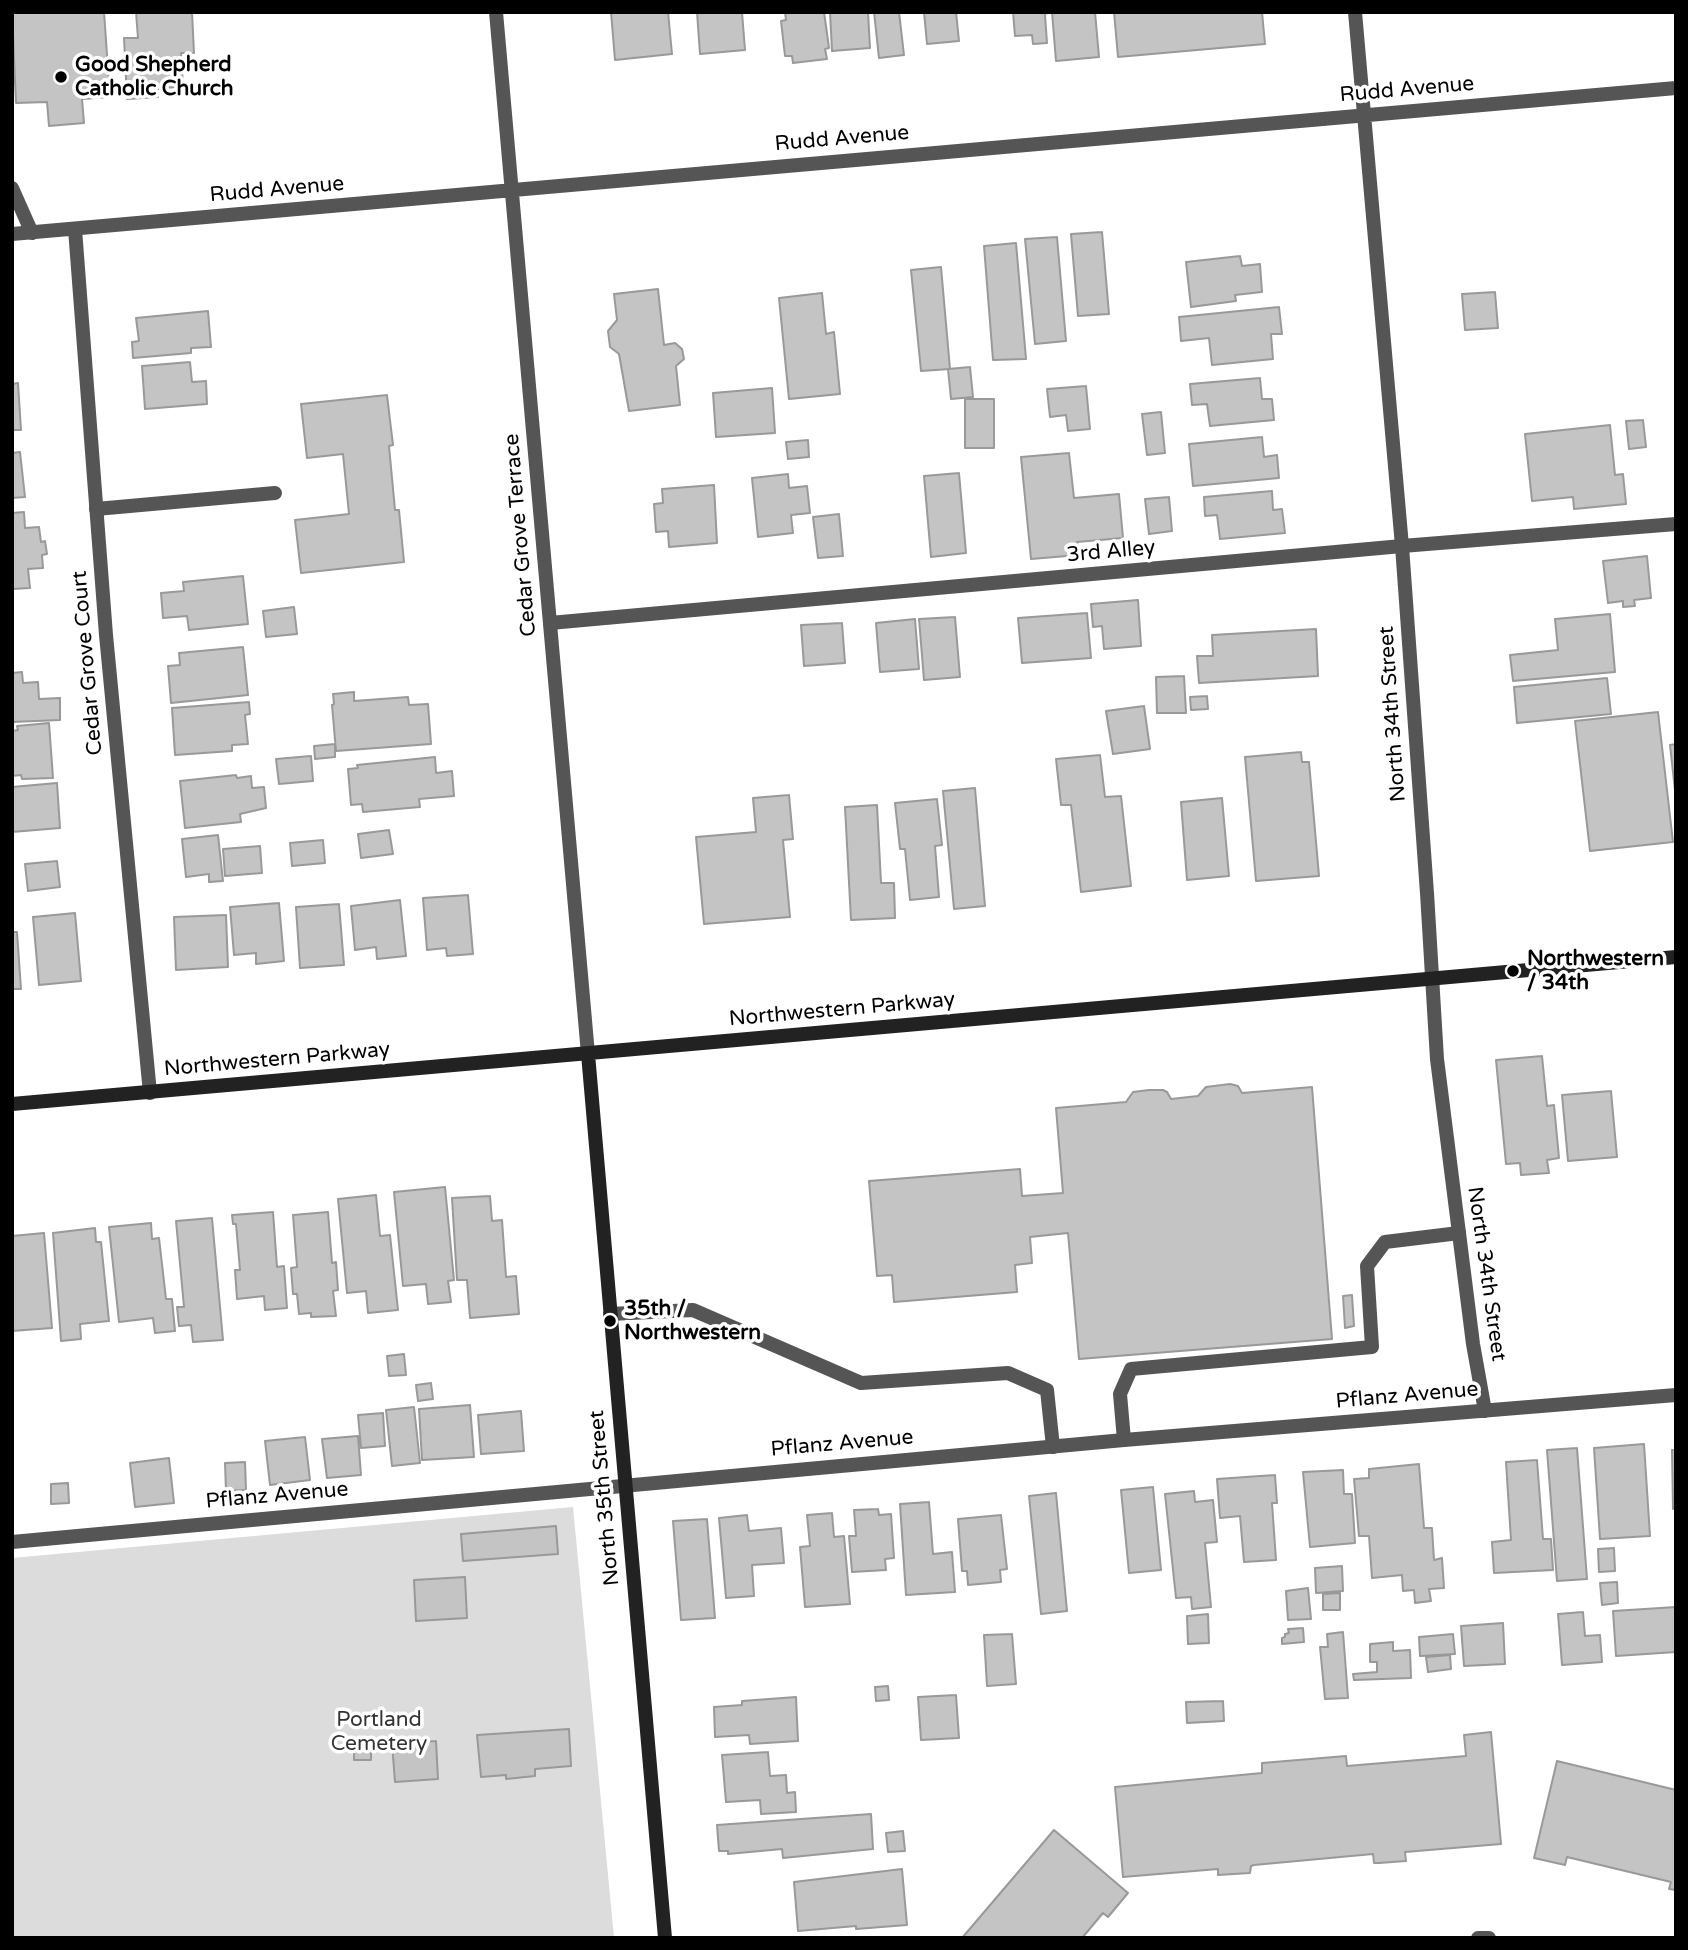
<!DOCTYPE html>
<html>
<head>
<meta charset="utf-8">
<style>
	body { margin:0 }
	#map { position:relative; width:1688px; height:1950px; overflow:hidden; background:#fff; font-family:"Varela Round",sans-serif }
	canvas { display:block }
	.frame { position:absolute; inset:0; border:14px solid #000; pointer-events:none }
</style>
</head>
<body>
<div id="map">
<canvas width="1688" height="1950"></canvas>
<div class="frame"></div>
</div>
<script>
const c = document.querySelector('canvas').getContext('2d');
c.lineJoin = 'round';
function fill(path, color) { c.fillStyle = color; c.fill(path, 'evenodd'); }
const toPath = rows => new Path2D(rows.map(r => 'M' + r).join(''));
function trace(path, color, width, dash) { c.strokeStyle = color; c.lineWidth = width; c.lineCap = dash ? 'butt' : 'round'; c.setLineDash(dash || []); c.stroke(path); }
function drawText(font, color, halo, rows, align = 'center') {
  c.font = font + ' "Varela Round",sans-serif'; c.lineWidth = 7; c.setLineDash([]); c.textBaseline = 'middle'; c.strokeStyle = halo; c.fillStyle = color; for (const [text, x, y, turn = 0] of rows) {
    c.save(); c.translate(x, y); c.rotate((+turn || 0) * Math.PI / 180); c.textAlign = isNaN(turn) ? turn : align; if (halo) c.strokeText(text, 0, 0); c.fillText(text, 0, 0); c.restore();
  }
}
fill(toPath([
	[573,1507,614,1938,12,1938,12,1558]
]), '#dcdcdc');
const building = toPath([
	[12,12,104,12,110,97,82,99,84,123,49,126,47,102,16,103,12,12],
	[136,12,192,12,194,53,181,53,183,87,158,88,158,97,127,99,124,38,138,38,136,12],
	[611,12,668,12,672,54,615,60,611,12],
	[697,12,742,12,745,50,700,54,697,12],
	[785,12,824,12,829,48,825,49,827,59,793,63,792,56,785,56,781,21,786,20,785,12],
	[830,12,868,12,870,48,832,51,830,12],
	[874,12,899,12,904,55,879,58,874,12],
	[924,12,956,12,959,41,927,44,924,12],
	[1013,12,1047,12,1045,15,1047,43,1033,44,1032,35,1015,36,1013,12],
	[1052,12,1095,12,1099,57,1056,61,1052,12],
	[1114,12,1262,12,1265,44,1118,57,1114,12],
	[1102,232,1109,314,1078,316,1071,234,1102,232],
	[1057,237,1066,341,1035,344,1025,239,1057,237],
	[1016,243,1026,359,993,360,984,246,1016,243],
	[1240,256,1242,266,1260,264,1262,292,1235,295,1236,301,1191,307,1186,262,1240,256],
	[941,267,950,369,921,371,911,270,941,267],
	[658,289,664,345,675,343,682,349,684,359,676,366,680,405,629,411,619,354,610,347,608,331,617,320,614,294,658,289],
	[1495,292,1498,328,1465,330,1462,294,1495,292],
	[822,293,826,334,834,332,840,394,789,399,779,298,822,293],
	[1279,307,1282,334,1271,334,1273,359,1212,365,1209,338,1181,341,1179,317,1279,307],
	[208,311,211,347,191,348,191,353,133,358,132,342,139,341,136,318,208,311],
	[190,362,192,382,206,381,207,404,145,409,142,366,190,362],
	[970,367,973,397,951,399,948,369,970,367],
	[1260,378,1262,399,1272,399,1274,420,1210,426,1207,404,1192,405,1190,384,1260,378],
	[18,383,21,430,12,430,12,384,18,383],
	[1086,386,1090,429,1068,431,1066,415,1050,417,1047,389,1086,386],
	[772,388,775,433,716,437,713,393,772,388],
	[387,395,393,445,389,446,395,510,399,510,404,562,301,573,295,520,349,514,343,454,307,458,301,404,387,395],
	[965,399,994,399,994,448,965,448,965,399],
	[1161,412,1165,453,1147,455,1142,414,1161,412],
	[1643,420,1646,447,1629,449,1626,421,1643,420],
	[1610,425,1615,475,1623,474,1626,504,1574,509,1573,497,1532,501,1525,434,1610,425],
	[1262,437,1264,457,1277,455,1279,478,1193,486,1189,444,1262,437],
	[808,440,809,457,788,459,786,442,808,440],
	[20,452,25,497,12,498,12,453,20,452],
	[1069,453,1074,498,1119,494,1123,538,1077,542,1079,555,1031,559,1021,457,1069,453],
	[959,473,966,553,931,557,924,476,959,473],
	[788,474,789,488,807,486,810,513,791,515,793,533,758,537,752,478,788,474],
	[714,485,717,543,669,547,668,531,656,532,654,504,663,503,662,489,714,485],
	[1272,491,1273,510,1282,509,1285,533,1220,539,1217,515,1205,516,1204,497,1272,491],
	[1169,497,1172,531,1149,534,1145,499,1169,497],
	[24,512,25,528,39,527,41,542,45,541,47,554,42,555,43,568,28,569,30,588,12,589,12,513,24,512],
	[839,514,843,556,818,558,813,517,839,514],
	[1647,556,1651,598,1634,600,1635,606,1623,607,1623,601,1608,603,1603,561,1647,556],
	[243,576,248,624,189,630,187,616,163,618,161,593,184,591,183,582,243,576],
	[1138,600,1141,646,1104,649,1102,626,1093,627,1091,604,1138,600],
	[294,607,297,634,266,637,263,611,294,607],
	[1087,613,1091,658,1022,663,1018,618,1087,613],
	[1610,614,1615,672,1513,681,1510,655,1558,650,1555,619,1610,614],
	[955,617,960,677,924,680,919,619,955,617],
	[915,619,919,669,880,672,876,623,915,619],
	[842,623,845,663,804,666,801,625,842,623],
	[1316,629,1318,676,1199,683,1197,656,1213,656,1212,635,1316,629],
	[243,647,248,695,171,703,168,666,180,665,179,653,243,647],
	[22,672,23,683,38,682,39,699,60,698,60,720,12,722,12,673,22,672],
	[1184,676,1186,713,1157,713,1156,677,1184,676],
	[1607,678,1611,714,1517,723,1514,687,1607,678],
	[354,692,354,701,408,697,409,705,428,704,431,744,336,751,332,705,334,704,333,694,354,692],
	[1207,696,1208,709,1191,710,1190,697,1207,696],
	[249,702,250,714,245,715,248,744,232,745,232,751,175,755,172,708,249,702],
	[1144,706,1150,749,1113,754,1106,711,1144,706],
	[1658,712,1673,842,1590,851,1575,721,1658,712],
	[49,723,53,778,22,779,21,775,12,776,12,731,18,730,17,726,49,723],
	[335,744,335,757,315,759,314,746,335,744],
	[1676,744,1676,800,1670,745,1676,744],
	[1301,752,1302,762,1309,762,1319,876,1256,881,1245,757,1301,752],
	[1100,755,1105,797,1121,796,1131,886,1081,892,1071,805,1061,805,1056,759,1100,755],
	[311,756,313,781,279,784,276,759,311,756],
	[435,757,436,773,452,771,454,796,419,799,420,807,363,812,362,804,351,805,348,769,358,768,357,765,435,757],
	[236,775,237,778,251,776,252,788,264,787,266,808,240,814,241,822,185,828,180,781,236,775],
	[57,783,60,828,12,832,12,787,57,783],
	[975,788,985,906,954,909,943,791,975,788],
	[789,795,793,839,783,840,790,917,704,924,696,837,756,832,753,798,789,795],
	[1222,798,1229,876,1187,880,1181,802,1222,798],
	[937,799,942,845,935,846,939,897,910,900,905,849,900,849,895,803,937,799],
	[877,805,881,883,894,883,895,918,851,920,845,807,877,805],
	[389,830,393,854,361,858,358,834,389,830],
	[218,835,223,881,209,882,209,874,186,877,182,839,218,835],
	[323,840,325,863,292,866,290,843,323,840],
	[260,846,262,873,225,876,223,849,260,846],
	[57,861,60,887,28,891,25,864,57,861],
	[468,895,473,954,447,956,446,948,427,950,423,898,468,895],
	[400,900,406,956,377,959,376,947,355,950,351,906,400,900],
	[279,903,284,961,256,964,256,953,234,955,230,907,279,903],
	[339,904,344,965,300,968,296,907,339,904],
	[75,913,81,981,39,985,33,917,75,913],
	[226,915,228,967,176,970,174,917,226,915],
	[12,932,17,932,21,989,12,989,12,932],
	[1542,1056,1547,1106,1554,1105,1559,1158,1547,1160,1549,1173,1521,1175,1520,1163,1506,1164,1496,1060,1542,1056],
	[1230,1084,1238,1086,1242,1093,1312,1087,1332,1339,1079,1359,1068,1233,1030,1237,1032,1263,1015,1265,1017,1292,894,1302,892,1275,877,1276,869,1181,1020,1169,1022,1196,1063,1193,1056,1108,1126,1102,1133,1092,1149,1090,1163,1090,1167,1092,1171,1099,1198,1096,1206,1087,1230,1084],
	[1611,1091,1617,1157,1568,1161,1562,1095,1611,1091],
	[445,1187,454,1280,448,1281,451,1302,428,1304,426,1284,403,1286,394,1192,445,1187],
	[376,1195,380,1236,390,1235,398,1310,368,1313,366,1291,347,1293,338,1199,376,1195],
	[490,1196,492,1221,502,1220,506,1277,516,1276,519,1314,470,1318,467,1280,457,1280,452,1198,490,1196],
	[273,1212,277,1267,284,1266,287,1308,265,1310,264,1296,237,1299,235,1270,240,1270,236,1224,233,1224,232,1215,273,1212],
	[328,1212,332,1263,336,1262,338,1290,333,1291,336,1316,311,1317,311,1313,299,1314,297,1294,293,1294,291,1268,297,1267,293,1215,328,1212],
	[212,1218,223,1340,193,1342,191,1325,179,1326,177,1307,184,1307,176,1221,212,1218],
	[151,1223,152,1239,159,1238,166,1299,172,1299,175,1331,155,1333,153,1318,119,1322,109,1227,151,1223],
	[95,1228,96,1242,101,1242,109,1321,80,1324,81,1339,61,1341,53,1233,95,1228],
	[44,1233,52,1328,12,1331,12,1236,44,1233],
	[1352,1295,1354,1326,1345,1328,1343,1296,1352,1295],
	[404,1354,406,1375,389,1376,387,1356,404,1354],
	[431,1383,433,1399,418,1401,416,1385,431,1383],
	[470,1405,474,1457,422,1460,419,1409,470,1405],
	[414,1407,420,1463,392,1466,386,1410,414,1407],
	[521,1411,524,1451,481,1454,478,1415,521,1411],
	[383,1413,385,1446,361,1448,358,1415,383,1413],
	[358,1436,361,1475,327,1478,322,1439,358,1436],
	[305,1437,310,1480,270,1485,265,1441,305,1437],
	[1644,1444,1650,1536,1600,1539,1594,1448,1644,1444],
	[1577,1448,1587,1579,1557,1581,1547,1450,1577,1448],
	[1672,1450,1676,1450,1676,1508,1673,1509,1672,1450],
	[169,1458,174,1503,135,1507,130,1463,169,1458],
	[1537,1460,1543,1539,1551,1539,1553,1570,1494,1573,1492,1542,1511,1540,1506,1462,1537,1460],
	[245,1462,246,1490,226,1491,225,1463,245,1462],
	[1419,1464,1424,1528,1432,1528,1434,1560,1442,1558,1444,1588,1429,1589,1431,1601,1415,1603,1414,1590,1403,1591,1402,1575,1372,1578,1369,1536,1359,1536,1354,1479,1369,1478,1369,1469,1419,1464],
	[1343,1470,1344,1494,1352,1494,1355,1543,1310,1547,1303,1472,1343,1470],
	[1275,1475,1277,1503,1272,1503,1276,1560,1244,1562,1240,1516,1220,1518,1217,1479,1275,1475],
	[68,1483,69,1503,51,1504,51,1484,68,1483],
	[1153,1487,1161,1570,1129,1573,1121,1490,1153,1487],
	[1194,1491,1195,1502,1213,1500,1217,1542,1205,1543,1211,1607,1192,1609,1191,1597,1176,1598,1165,1494,1194,1491],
	[1056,1493,1067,1611,1041,1614,1029,1496,1056,1493],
	[929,1502,933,1554,952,1552,955,1592,906,1595,900,1504,929,1502],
	[878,1509,879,1515,891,1514,894,1558,885,1559,886,1570,852,1572,849,1536,856,1536,854,1510,878,1509],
	[832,1513,834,1537,844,1536,850,1604,805,1607,800,1547,810,1546,807,1515,832,1513],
	[747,1515,749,1531,781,1528,784,1563,752,1565,754,1596,726,1598,719,1518,747,1515],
	[1001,1515,1007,1569,1000,1570,1001,1582,968,1585,967,1571,962,1571,958,1519,1001,1515],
	[707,1519,715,1618,681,1620,673,1521,707,1519],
	[556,1526,558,1554,463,1561,461,1534,556,1526],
	[1614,1548,1615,1571,1599,1572,1598,1549,1614,1548],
	[1342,1566,1343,1591,1316,1593,1315,1568,1342,1566],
	[465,1577,467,1618,416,1621,414,1580,465,1577],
	[1617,1582,1618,1603,1602,1605,1600,1583,1617,1582],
	[1308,1588,1311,1619,1288,1620,1286,1591,1308,1588],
	[1340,1593,1340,1610,1323,1610,1323,1594,1340,1593],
	[1676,1607,1676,1652,1616,1656,1613,1611,1676,1607],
	[1583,1612,1585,1636,1600,1635,1602,1662,1562,1665,1558,1614,1583,1612],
	[1208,1614,1209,1643,1188,1644,1187,1616,1208,1614],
	[1503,1623,1505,1664,1464,1666,1461,1626,1503,1623],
	[1303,1628,1304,1642,1282,1644,1282,1638,1285,1637,1285,1634,1289,1633,1288,1629,1303,1628],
	[1343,1632,1348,1698,1325,1699,1320,1647,1328,1647,1327,1634,1343,1632],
	[1012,1634,1016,1684,987,1686,984,1635,1012,1634],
	[1453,1634,1455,1654,1420,1656,1419,1637,1453,1634],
	[1393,1642,1393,1651,1410,1650,1411,1678,1354,1680,1353,1674,1377,1672,1377,1662,1370,1662,1370,1644,1393,1642],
	[1450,1655,1451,1669,1428,1672,1426,1657,1450,1655],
	[888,1686,889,1700,876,1701,875,1687,888,1686],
	[956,1695,959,1738,921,1740,918,1697,956,1695],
	[796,1697,798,1741,750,1744,749,1735,715,1737,714,1707,742,1705,742,1701,796,1697],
	[1223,1701,1224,1721,1187,1723,1186,1702,1223,1701],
	[569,1729,571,1766,535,1769,535,1776,506,1779,506,1775,481,1777,477,1735,569,1729],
	[1491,1732,1501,1844,1405,1852,1406,1861,1379,1863,1374,1863,1373,1854,1254,1865,1251,1866,1250,1873,1218,1875,1218,1869,1123,1877,1115,1787,1262,1773,1262,1763,1346,1756,1347,1766,1466,1756,1464,1735,1491,1732],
	[436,1741,438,1779,395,1782,392,1743,436,1741],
	[354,1745,371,1745,371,1760,354,1760,354,1745],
	[768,1752,770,1776,786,1775,787,1793,795,1792,796,1812,761,1814,760,1800,726,1802,722,1755,768,1752],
	[1557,1761,1676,1790,1676,1890,1669,1889,1671,1882,1567,1857,1565,1865,1534,1858,1557,1761],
	[871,1814,873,1849,783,1858,782,1849,728,1854,728,1851,719,1851,717,1825,871,1814],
	[1054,1830,1128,1893,1108,1917,1103,1913,1082,1938,962,1938,1054,1830],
	[903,1831,905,1851,888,1852,886,1833,903,1831],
	[902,1869,907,1925,856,1929,856,1926,798,1931,794,1882,902,1869]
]);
fill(building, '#c4c4c4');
trace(building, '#999', 2);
trace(toPath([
	[12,188,32,233],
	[96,509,275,493],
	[550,623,1402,546,1676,524],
	[610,1314,693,1310,861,1383,1008,1373,1047,1390,1053,1447],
	[1124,1440,1120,1394,1131,1369,1372,1347,1367,1266,1385,1242,1459,1233]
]), '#555', 14);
trace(toPath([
	[496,12,588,1054],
	[1355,12,1402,546,1427,893,1437,1059,1473,1344,1485,1411],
	[75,229,106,635,150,1093],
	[12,234,1676,88],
	[12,1542,1124,1440,1676,1395],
	[1478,1938,1489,1938]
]), '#555', 14);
trace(toPath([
	[588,1054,665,1938],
	[12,1104,1676,957]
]), '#222', 14);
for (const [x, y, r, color] of [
	[61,77,7,"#000"],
	[1513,971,7,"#000"],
	[610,1321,7,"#000"]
]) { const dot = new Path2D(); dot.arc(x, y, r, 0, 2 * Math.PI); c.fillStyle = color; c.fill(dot); trace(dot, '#fff', 2.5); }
drawText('bold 21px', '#000', '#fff', [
	["Good Shepherd",75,65],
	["Catholic Church",75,89],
	["Northwestern",1527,959],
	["/ 34th",1527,983],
	["35th /",624,1309],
	["Northwestern",624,1333]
], 'left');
drawText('21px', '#000', '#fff', [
	["Rudd Avenue",1407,90,-5],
	["Rudd Avenue",842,139,-5],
	["Rudd Avenue",277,190,-5],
	["Cedar Grove Terrace",521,535,-95],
	["3rd Alley",1111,552,-5],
	["Cedar Grove Court",88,663,-95],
	["North 34th Street",1393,714,-94],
	["Northwestern Parkway",842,1010,-5],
	["Northwestern Parkway",277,1060,-5],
	["North 34th Street",1486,1274,82],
	["Pflanz Avenue",1407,1396,-5],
	["Pflanz Avenue",842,1444,-5],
	["Pflanz Avenue",277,1496,-5],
	["North 35th Street",605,1498,-95]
]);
drawText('21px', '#333', '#fff', [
	["Portland",379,1720],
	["Cemetery",379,1744]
]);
</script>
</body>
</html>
